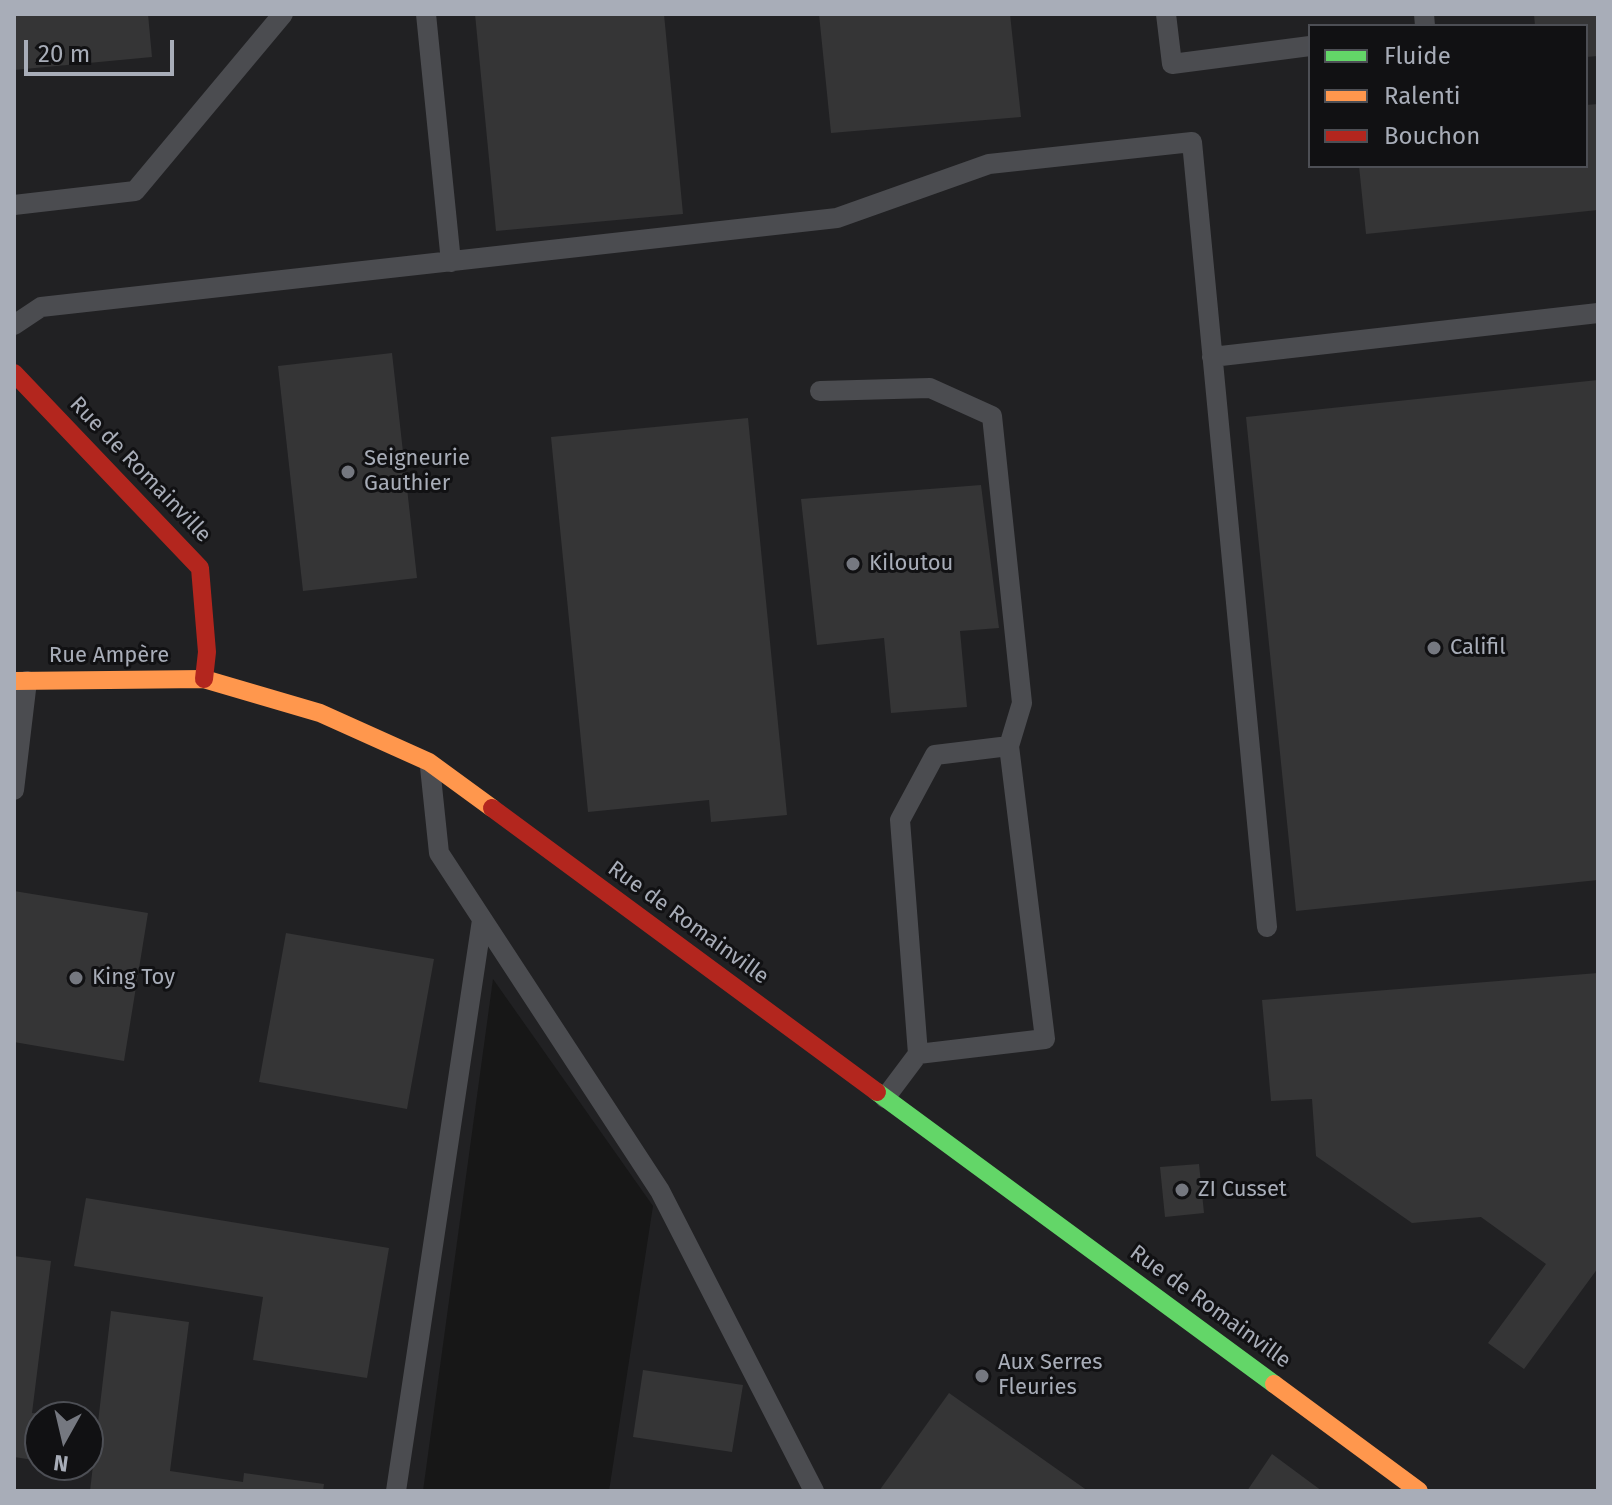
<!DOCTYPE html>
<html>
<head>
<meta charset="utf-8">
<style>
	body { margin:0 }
	#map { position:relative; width:1612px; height:1505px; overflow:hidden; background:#171717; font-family:"Fira Sans",sans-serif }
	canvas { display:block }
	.frame { position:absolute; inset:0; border:16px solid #a8adb8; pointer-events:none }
	.legend { position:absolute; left:1308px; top:24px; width:280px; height:144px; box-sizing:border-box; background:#111113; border:2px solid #4d4f55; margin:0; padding:10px 14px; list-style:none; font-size:24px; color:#a8adb8 }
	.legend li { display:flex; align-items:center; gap:16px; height:40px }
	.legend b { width:40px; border:2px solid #4d4f55 }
	.north { position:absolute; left:24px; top:1401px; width:80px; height:80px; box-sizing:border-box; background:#111113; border:2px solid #4d4f55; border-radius:50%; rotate:188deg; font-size:22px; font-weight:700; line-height:32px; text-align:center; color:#a8adb8 }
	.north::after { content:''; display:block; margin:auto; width:28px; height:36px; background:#757880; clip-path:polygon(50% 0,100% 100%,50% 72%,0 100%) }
	.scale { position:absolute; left:24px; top:40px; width:150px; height:36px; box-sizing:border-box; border:4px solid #a8adb8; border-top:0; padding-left:10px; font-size:24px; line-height:28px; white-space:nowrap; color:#a8adb8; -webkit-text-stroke:6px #111113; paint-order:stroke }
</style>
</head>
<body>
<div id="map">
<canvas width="1612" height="1505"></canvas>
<div class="frame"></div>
<ul class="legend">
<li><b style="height:10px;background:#63d668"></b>Fluide</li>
<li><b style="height:10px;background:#ff974d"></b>Ralenti</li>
<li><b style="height:10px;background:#b3261e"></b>Bouchon</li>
</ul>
<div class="north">N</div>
<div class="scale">20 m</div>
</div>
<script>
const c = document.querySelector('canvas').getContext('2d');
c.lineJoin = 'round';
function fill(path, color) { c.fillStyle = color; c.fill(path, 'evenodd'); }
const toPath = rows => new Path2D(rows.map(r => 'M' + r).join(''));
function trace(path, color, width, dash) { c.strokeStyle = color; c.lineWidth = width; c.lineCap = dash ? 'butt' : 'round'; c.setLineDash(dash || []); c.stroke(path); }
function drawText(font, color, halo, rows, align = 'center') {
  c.font = font + ' "Fira Sans",sans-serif'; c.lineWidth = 6; c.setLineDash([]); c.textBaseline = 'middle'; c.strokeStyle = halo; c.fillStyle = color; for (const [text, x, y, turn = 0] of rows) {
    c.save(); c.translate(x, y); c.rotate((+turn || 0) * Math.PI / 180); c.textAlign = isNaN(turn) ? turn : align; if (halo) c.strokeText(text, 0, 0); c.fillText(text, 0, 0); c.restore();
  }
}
fill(toPath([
	[14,14,1598,14,1598,1491,609,1491,653,1206,493,979,423,1491,14,1491],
	[1310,26,1586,26,1586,166,1310,166],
	[40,1417,88,1417,88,1465,40,1465]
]), '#212123');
fill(toPath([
	[14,14,148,14,152,57,14,70],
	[475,14,664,14,683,214,496,231],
	[819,14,1010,14,1021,117,831,133],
	[1534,14,1598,14,1598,56,1586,57,1586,26,1535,26],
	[1598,104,1598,210,1366,234,1359,166,1586,166,1586,105],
	[392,353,417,578,303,591,278,366],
	[1598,380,1598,880,1296,911,1246,417],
	[748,418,787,815,711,822,709,800,588,812,551,437],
	[981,485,999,628,960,631,967,707,891,713,884,638,817,645,801,499],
	[14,891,148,913,124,1061,14,1042],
	[286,933,434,959,407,1109,259,1082],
	[1598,973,1598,1268,1524,1369,1488,1343,1546,1264,1481,1217,1412,1223,1316,1156,1312,1099,1271,1101,1262,1000],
	[1199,1164,1204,1213,1165,1217,1160,1167],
	[86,1198,389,1248,367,1378,253,1360,263,1297,74,1266],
	[14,1256,51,1261,32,1413,50,1415,40,1417,40,1461,14,1457],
	[111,1311,189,1322,170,1471,243,1482,244,1473,324,1484,323,1491,90,1491],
	[643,1370,743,1385,732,1452,633,1437],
	[949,1393,1088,1491,879,1491],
	[1272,1454,1322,1491,1247,1491]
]), '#353536');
trace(toPath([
	[426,14,451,262],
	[1166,14,1172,64,1310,46],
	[1424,14,1425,26],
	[14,205,135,191,283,14],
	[14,325,41,307,837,218,989,164,1192,142,1267,927],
	[1212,357,1598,313],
	[820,391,930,388,992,416,1022,703,1009,746],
	[430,767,439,853,660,1191,814,1491],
	[14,790,27,681],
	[885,1098,918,1054,900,820,935,755,1009,746,1045,1039,918,1054],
	[396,1491,482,920]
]), '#4b4c50', 20);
trace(toPath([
	[877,1092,1274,1384]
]), '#63d668', 18);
trace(toPath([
	[14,681,204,679,320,713,429,762,492,808],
	[1274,1384,1419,1491]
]), '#ff974d', 18);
trace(toPath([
	[14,373,200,568,207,652,204,679],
	[492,808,877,1092]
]), '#b3261e', 18);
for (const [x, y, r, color] of [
	[348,472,8,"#757880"],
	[853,564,8,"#757880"],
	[1434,648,8,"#757880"],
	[76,978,8,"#757880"],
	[1182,1190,8,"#757880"],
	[982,1376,8,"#757880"]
]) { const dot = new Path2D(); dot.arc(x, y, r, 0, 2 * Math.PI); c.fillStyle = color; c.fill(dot); trace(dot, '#111113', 3); }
drawText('22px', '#a8adb8', '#111113', [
	["Seigneurie",364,459],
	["Gauthier",364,484],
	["Kiloutou",869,564],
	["Califil",1450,648],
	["King Toy",92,978],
	["ZI Cusset",1198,1190],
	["Aux Serres",998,1363],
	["Fleuries",998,1388]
], 'left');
drawText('22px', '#a8adb8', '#111113', [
	["Rue de Romainville",140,470,46],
	["Rue Ampère",109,656],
	["Rue de Romainville",688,923,36],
	["Rue de Romainville",1210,1307,36]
]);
</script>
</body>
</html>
